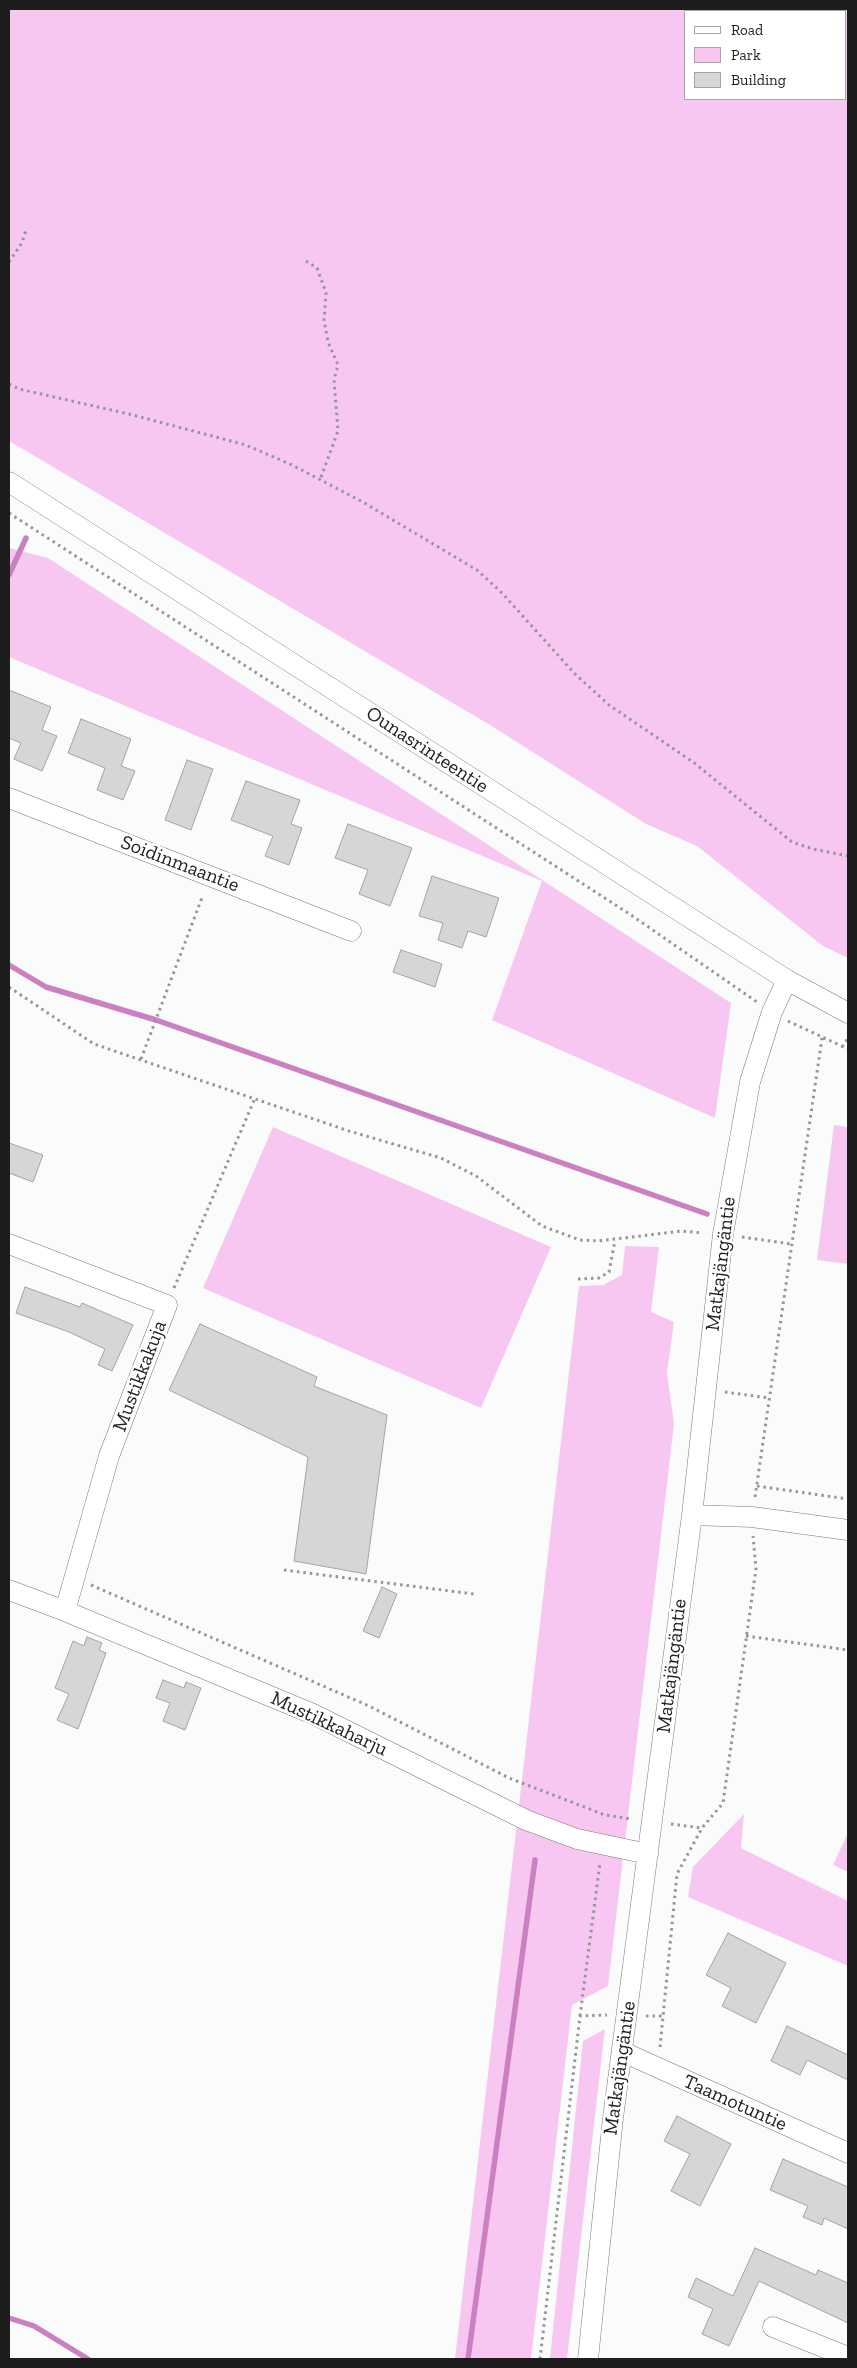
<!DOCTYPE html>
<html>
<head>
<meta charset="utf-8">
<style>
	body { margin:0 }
	#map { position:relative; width:857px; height:2368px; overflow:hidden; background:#f9fcfa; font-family:"Zilla Slab",serif }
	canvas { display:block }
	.frame { position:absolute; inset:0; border:10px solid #1c1d1c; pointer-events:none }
	.legend { position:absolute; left:684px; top:10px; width:162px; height:90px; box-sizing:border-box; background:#fff; border:1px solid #a4a5a4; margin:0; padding:6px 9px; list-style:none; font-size:15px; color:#1c1d1c }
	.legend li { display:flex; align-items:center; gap:10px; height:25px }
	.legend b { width:25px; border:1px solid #a4a5a4 }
</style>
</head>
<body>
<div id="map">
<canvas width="857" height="2368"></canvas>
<div class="frame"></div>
<ul class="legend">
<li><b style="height:6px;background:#fff"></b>Road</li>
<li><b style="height:14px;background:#f8c7f1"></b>Park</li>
<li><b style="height:14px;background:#d5d7d5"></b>Building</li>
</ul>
</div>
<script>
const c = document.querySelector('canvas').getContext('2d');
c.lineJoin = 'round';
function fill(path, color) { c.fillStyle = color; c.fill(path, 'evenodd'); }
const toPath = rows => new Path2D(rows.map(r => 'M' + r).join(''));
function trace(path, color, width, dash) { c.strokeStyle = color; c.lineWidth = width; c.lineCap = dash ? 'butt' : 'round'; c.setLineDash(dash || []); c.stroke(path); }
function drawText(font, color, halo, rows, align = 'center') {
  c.font = font + ' "Zilla Slab",serif'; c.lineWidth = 5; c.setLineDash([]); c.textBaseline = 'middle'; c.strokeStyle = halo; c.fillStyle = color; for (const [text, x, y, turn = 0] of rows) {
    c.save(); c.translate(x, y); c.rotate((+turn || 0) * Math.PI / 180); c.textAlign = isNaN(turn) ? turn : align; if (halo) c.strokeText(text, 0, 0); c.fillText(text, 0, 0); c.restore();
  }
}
fill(toPath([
	[9,9,848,9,848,958,823,946,697,846,646,824,490,725,9,441],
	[846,11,846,99,686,99,686,11],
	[9,548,48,558,731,1003,715,1118,492,1020,542,881,9,657],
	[834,1125,848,1127,848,1264,817,1260],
	[273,1127,551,1247,481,1408,203,1288],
	[625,1246,659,1247,651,1312,674,1322,667,1373,674,1424,608,1986,572,2005,531,2359,455,2359,579,1286,603,1285,622,1275],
	[744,1814,741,1848,848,1901,848,1966,688,1897,693,1867],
	[848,1833,848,1872,833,1865],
	[605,2029,567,2359,550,2359,583,2041]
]), '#f8c7f1');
trace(toPath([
	[9,575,26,538],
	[9,965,46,987,156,1020,707,1214],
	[9,2318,34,2326,88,2359],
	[468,2359,535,1860]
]), '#cb80c3', 5.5);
const building = toPath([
	[9,690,51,707,42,730,57,736,42,771,14,759,21,743,9,738,9,690],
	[81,719,131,739,121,766,135,771,123,800,97,790,105,768,68,753,81,719],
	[187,760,213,769,191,830,165,820,187,760],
	[246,781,300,800,291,824,302,828,289,865,265,856,273,836,231,820,246,781],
	[348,824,412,848,390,906,359,894,368,870,335,858,348,824],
	[432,876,499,898,486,937,468,931,462,948,438,940,443,923,419,916,432,876],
	[401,950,442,964,435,987,393,972,401,950],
	[9,1143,43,1155,33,1182,9,1173,9,1143],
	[25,1287,80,1307,82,1303,133,1325,112,1371,98,1365,105,1349,69,1332,16,1313,25,1287],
	[200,1324,317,1377,314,1386,387,1415,366,1574,294,1561,308,1457,169,1390,200,1324],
	[382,1587,397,1594,379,1638,363,1631,382,1587],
	[87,1637,102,1643,99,1650,106,1653,78,1729,57,1720,69,1694,55,1688,73,1641,84,1646,87,1637],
	[163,1680,184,1688,186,1682,201,1688,185,1730,163,1721,170,1703,156,1698,163,1680],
	[728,1933,786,1963,756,2023,722,2006,731,1988,706,1975,728,1933],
	[787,2026,848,2055,848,2080,807,2060,800,2075,771,2061,787,2026],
	[677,2116,731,2144,700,2206,671,2191,690,2154,664,2141,677,2116],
	[783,2159,848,2187,848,2229,824,2218,822,2225,803,2217,808,2206,770,2190,783,2159],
	[755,2248,816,2275,818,2270,848,2283,848,2323,759,2281,729,2346,702,2334,713,2309,688,2297,696,2278,733,2296,755,2248]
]);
fill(building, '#d5d7d5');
trace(building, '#a1a4a2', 1);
const minor = toPath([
	[9,482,787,980,848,1013],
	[9,798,351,931],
	[9,1244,167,1305,109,1456,65,1611],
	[692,1515,752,1517,848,1530],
	[9,1590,65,1611,313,1714,526,1820,577,1839,648,1854],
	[623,2052,848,2153],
	[773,2327,848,2357],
	[588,2359,613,2118,692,1515,723,1234,750,1082,772,1012,787,980]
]);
trace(minor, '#777977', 21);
trace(toPath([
	[306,261,317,268,326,293,324,320,328,342,338,365,334,380,338,431,320,480],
	[9,262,22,243,26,230],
	[9,384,19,389,129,414,246,445,292,465,361,501,477,570,502,593,574,673,609,705,693,762,792,842,813,849,848,856],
	[9,513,631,915,757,1002],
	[9,987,94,1044,349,1131,441,1158,476,1176,542,1226,580,1240,598,1241,682,1231,703,1233],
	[788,1021,848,1049],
	[842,1047,848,1038],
	[141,1059,203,895],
	[742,1237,791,1244],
	[578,1279,599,1278,609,1272,615,1240],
	[174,1288,255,1098],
	[725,1392,769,1398],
	[757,1486,848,1499],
	[755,1497,822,1038],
	[284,1570,474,1594],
	[91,1585,369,1706,509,1778,605,1815,632,1819],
	[746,1636,848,1650],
	[671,1824,702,1828],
	[580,2016,600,1863],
	[646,2016,663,2016],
	[660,2047,677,1874,702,1828,723,1803,756,1569,753,1536],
	[540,2359,580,2016,607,2015]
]), '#959796', 3, [2.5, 4]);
trace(minor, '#fff', 20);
drawText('20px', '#1c1d1c', '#fff', [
	["Ounasrinteentie",427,750,33],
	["Soidinmaantie",180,864,21],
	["Matkajängäntie",721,1264,-83],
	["Mustikkakuja",140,1376,-69],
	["Matkajängäntie",672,1666,-83],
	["Mustikkaharju",329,1724,25],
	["Matkajängäntie",620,2068,-82],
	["Taamotuntie",735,2103,24]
]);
</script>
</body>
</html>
